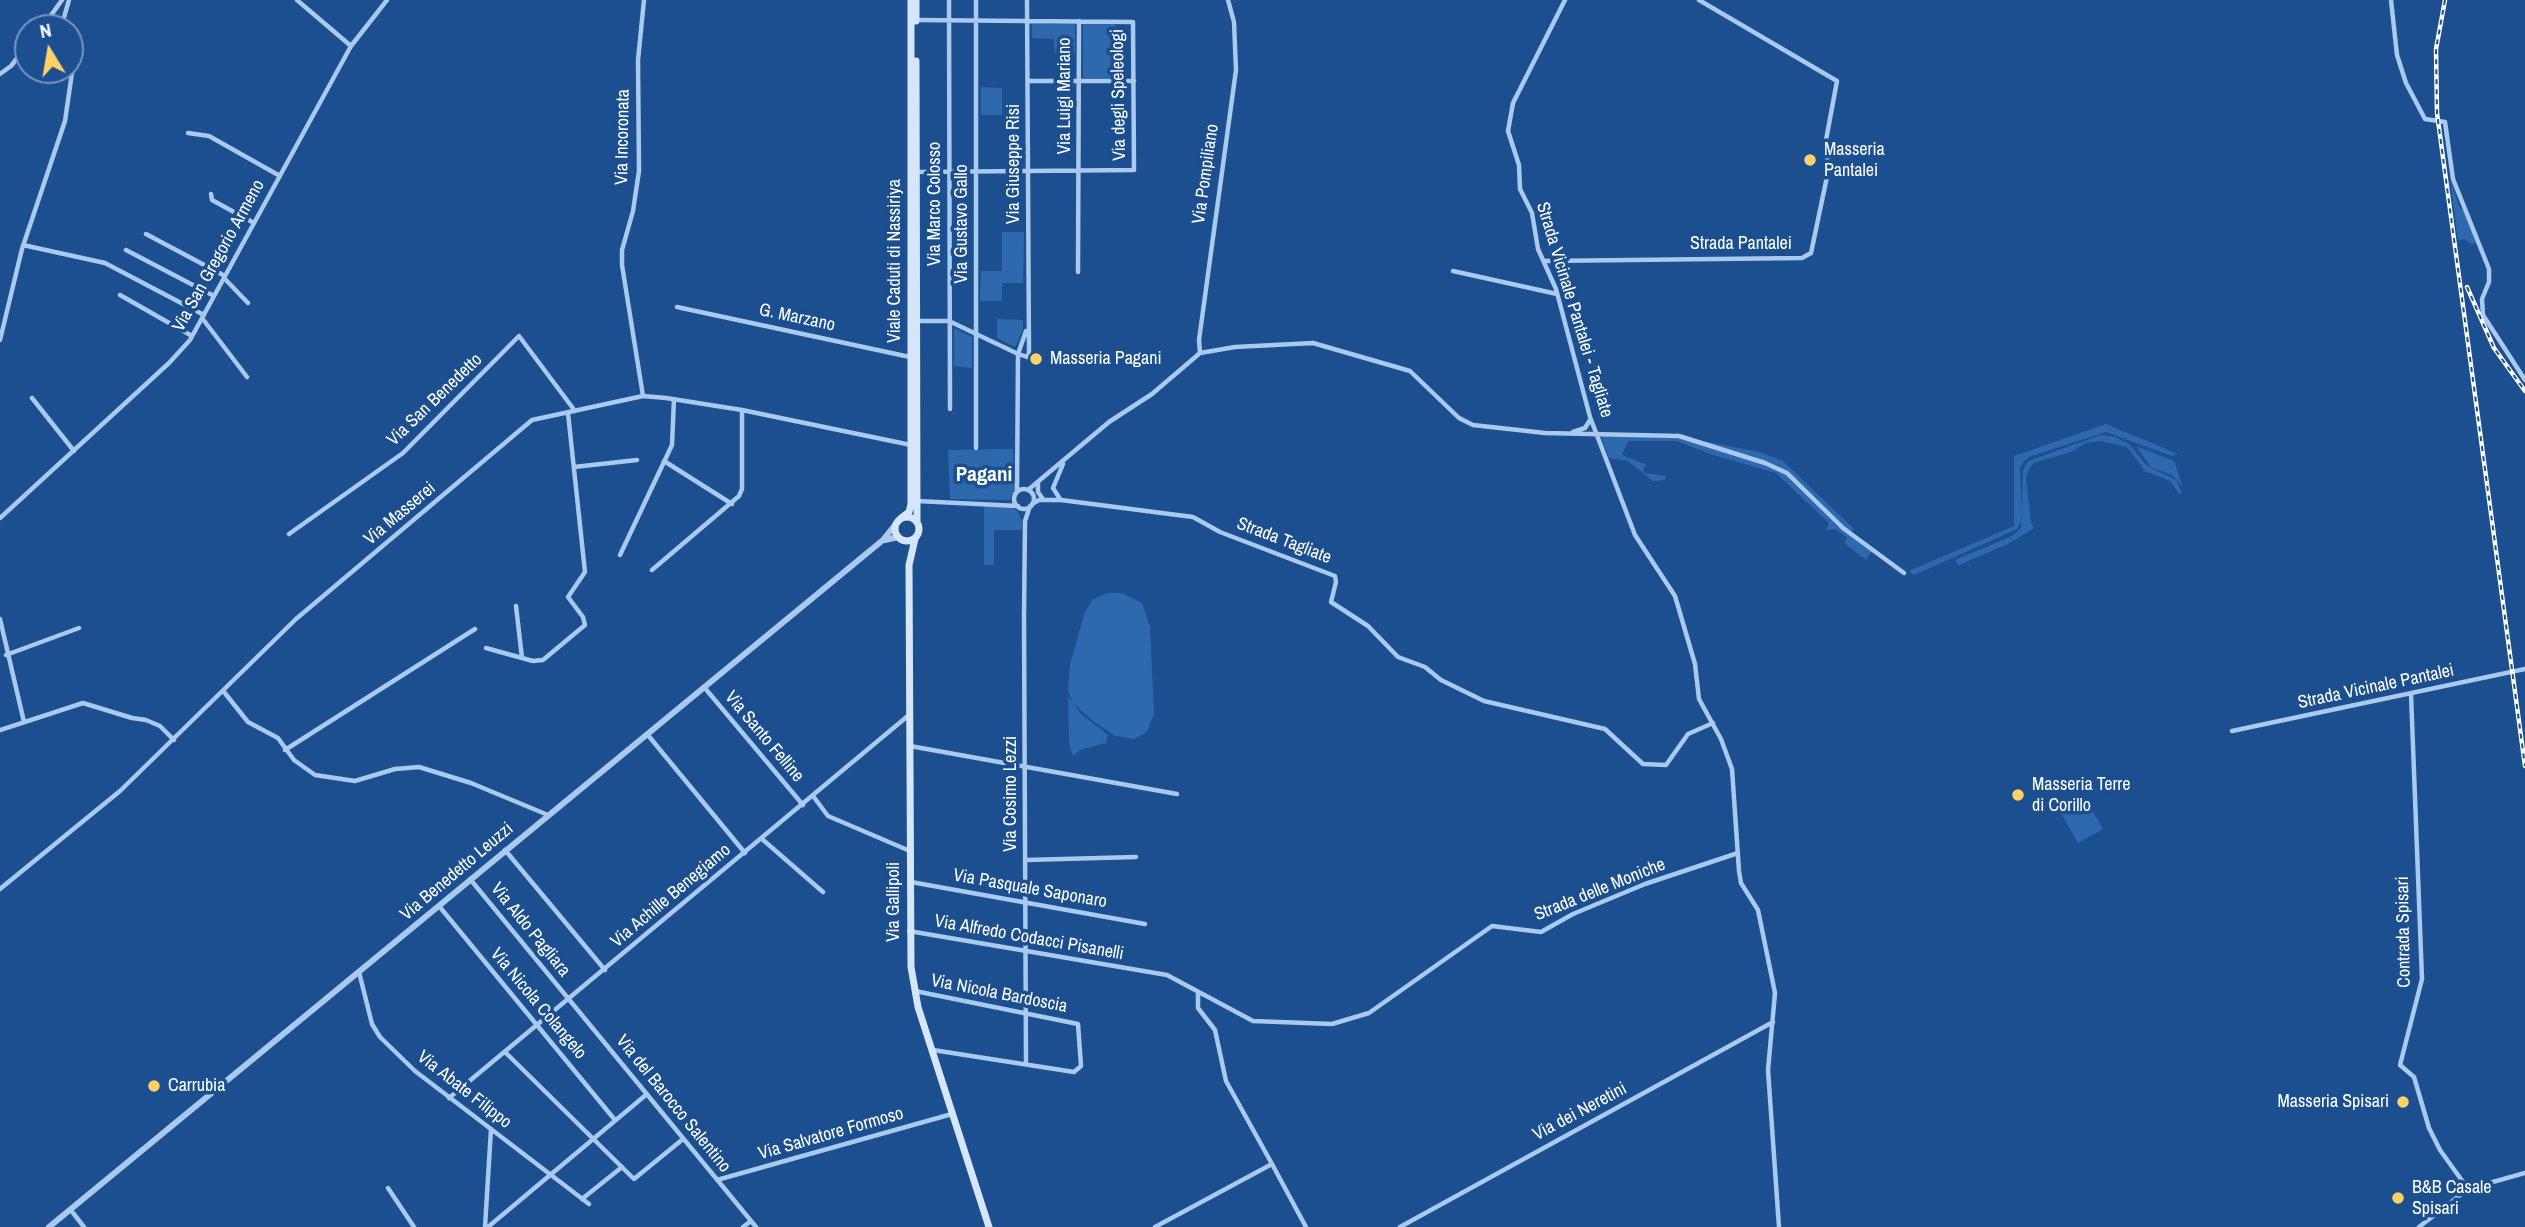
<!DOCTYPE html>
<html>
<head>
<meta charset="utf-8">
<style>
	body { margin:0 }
	#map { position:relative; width:2525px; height:1227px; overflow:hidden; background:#1b4f8f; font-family:"Archivo Narrow",sans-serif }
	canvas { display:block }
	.north { position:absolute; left:14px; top:14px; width:70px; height:70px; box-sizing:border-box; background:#1b4f8f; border:2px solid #7695bc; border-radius:50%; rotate:349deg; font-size:19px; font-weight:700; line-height:28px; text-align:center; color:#fff }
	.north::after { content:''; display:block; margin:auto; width:24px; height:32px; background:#ffd166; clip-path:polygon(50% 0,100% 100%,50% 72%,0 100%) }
</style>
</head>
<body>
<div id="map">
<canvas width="2525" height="1227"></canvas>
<div class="north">N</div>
</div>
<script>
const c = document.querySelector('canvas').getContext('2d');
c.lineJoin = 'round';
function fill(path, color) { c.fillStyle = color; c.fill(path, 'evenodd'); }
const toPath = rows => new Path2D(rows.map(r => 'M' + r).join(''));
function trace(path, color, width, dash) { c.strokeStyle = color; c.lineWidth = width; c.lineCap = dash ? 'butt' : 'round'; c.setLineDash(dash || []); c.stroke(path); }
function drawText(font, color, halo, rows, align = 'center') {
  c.font = font + ' "Archivo Narrow",sans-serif'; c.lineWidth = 7; c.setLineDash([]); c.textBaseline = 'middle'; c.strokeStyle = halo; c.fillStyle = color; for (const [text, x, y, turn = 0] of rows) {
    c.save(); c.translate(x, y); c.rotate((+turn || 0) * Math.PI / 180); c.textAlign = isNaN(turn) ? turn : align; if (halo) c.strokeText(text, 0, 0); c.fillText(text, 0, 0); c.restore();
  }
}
fill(toPath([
	[1115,23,1112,78,1083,78,1083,24],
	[1032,24,1075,24,1075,53,1055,53,1054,39,1032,38],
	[981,87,1002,88,1002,115,981,115],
	[2450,180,2460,208,2466,212,2476,243,2473,245,2464,239,2458,240],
	[1002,232,1024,232,1023,283,1002,283,1002,301,980,301,981,271,1002,271],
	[997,319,1023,320,1023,330,1015,347,997,338],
	[954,328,972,337,972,368,954,366],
	[2106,424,2178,454,2172,456,2106,432,2031,456,2024,461,2020,469,2022,519,2017,529,1914,575,1909,571,2014,526,2014,456],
	[1667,434,1759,452,1783,461,1854,529,1851,532,1841,525,1778,466],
	[2101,435,2115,437,2129,444,2146,465,2176,480,2182,493,2179,494,2170,481,2145,471,2127,447,2101,441,2086,443,2071,452,2034,463,2029,469,2026,478,2031,523,2034,528,2008,544,1959,565,1955,560,2012,536,2021,528,2023,470,2028,461],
	[1601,436,1680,438,1764,463,1785,473,1836,525,1872,551,1866,560,1844,543,1847,538,1836,529,1826,530,1829,523,1776,473,1713,455,1677,441,1628,441,1622,455,1647,465,1643,469,1645,473,1666,476,1665,480,1653,481,1628,461,1609,458],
	[2136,446,2174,461,2183,487,2172,475,2151,467],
	[1013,449,1016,488,1009,500,950,499,948,450],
	[984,505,1009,505,1018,512,1022,521,1022,530,994,530,994,565,984,565],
	[1108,593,1122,593,1142,603,1150,627,1154,714,1147,732,1134,739,1115,736,1093,721,1073,703,1068,690,1070,664,1085,612,1093,599],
	[1068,696,1081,714,1108,735,1106,743,1080,750,1073,756,1069,743],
	[2085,799,2103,829,2078,843,2061,813]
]), '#2e69ad');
trace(toPath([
	[297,0,351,46],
	[949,0,950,409],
	[976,0,976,448],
	[1565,0,1513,103,1508,131,1519,165,1520,189,1532,213,1538,249,1556,289,1590,417,1635,535,1675,596,1695,664,1699,699,1721,739,1732,769,1739,871,1741,883,1758,910,1775,993,1768,1070,1779,1227],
	[2391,0,2397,55,2406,83,2425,119,2445,122,2453,179,2489,269,2489,282,2482,299,2483,315,2525,380],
	[917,20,1133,22,1134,170,917,172],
	[42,28,62,0],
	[61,28,69,0],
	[0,74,11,66,28,44],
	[1028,81,1134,81],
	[188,133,209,136,280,176],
	[211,194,212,200,254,223],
	[146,234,225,276],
	[23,245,105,263,204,315],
	[126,250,214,296],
	[1544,261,1802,258,1811,253,1828,172,1826,140,1837,81,1699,0],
	[1453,271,1557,294],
	[1078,272,1079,21],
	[224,278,248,303],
	[120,295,192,336],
	[677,307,910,357],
	[202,318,247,377],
	[917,321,949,321,1016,353,1027,357,1029,353,1027,0],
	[0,340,22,249,65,121,75,52,70,43],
	[1200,353,1199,340,1236,70,1234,22,1228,0],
	[643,396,622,265,622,250,633,211,639,171,638,60,644,0],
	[32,398,74,451],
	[1573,432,1585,428,1590,420],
	[664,461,732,504],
	[574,467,637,460],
	[1038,482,1038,492,1043,499],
	'1014 499a10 10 0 1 1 20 0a10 10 0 1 1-20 0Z',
	[1028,490,1109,422,1152,394,1200,353,1235,347,1313,343,1410,371,1459,418,1473,425,1545,433,1679,436,1765,463,1787,473,1843,528,1904,573],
	[1017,492,1018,354,1026,331],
	[1060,499,1053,488,1063,464],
	[917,501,1018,506],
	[1032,504,1039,500,1061,500,1193,517,1220,532,1335,576,1336,582,1331,602,1368,626,1398,657,1425,667,1441,680,1484,701,1605,729,1643,764,1666,765,1688,734,1713,723],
	[0,518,169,363,190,340,351,46,387,0],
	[289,534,403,453,519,336,575,411],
	[620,555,672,445,674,399],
	[652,570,739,496,742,489,742,410],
	[516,606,522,658,533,661,543,660,585,625,583,617,568,597,585,572,568,413],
	[0,619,24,722],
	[486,648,522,658],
	[6,655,79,628],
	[704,687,803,805],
	[224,692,248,722,278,738,294,760,315,775,355,781,395,769,419,767,471,783,548,815],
	[2411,694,2422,979,2400,1065,2414,1077,2429,1128,2440,1150,2468,1189],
	[0,730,83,703,132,718,146,720,160,726,174,740],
	[2232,731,2525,669],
	[647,734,745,853],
	[910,746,1177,794],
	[285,750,475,629],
	[813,796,828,816,910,851],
	[762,839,823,892],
	[505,850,605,970],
	[1026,860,1136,857],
	[470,879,756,1227],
	[911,882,1145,924],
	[0,889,120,791,296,619,532,420,643,396,666,398,742,410,911,445],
	[439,906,615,1120],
	[909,931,1167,975,1253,1021,1332,1024,1369,1013,1492,926,1541,932,1573,914,1645,884,1738,853],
	[359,972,372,1024,380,1037,415,1071,589,1204],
	[915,991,1078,1024,1081,1066,1074,1072,933,1050],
	[1198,992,1198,1008,1215,1030,1226,1081,1272,1164],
	[505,1052,634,1179,683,1139],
	[1026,1062,1024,617,1025,521,1030,506],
	[449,1098,909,715],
	[717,1180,952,1114],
	[388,1188,414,1227],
	[582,1199,622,1167],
	[70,1209,84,1227],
	[485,1227,491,1129],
	[488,1227,647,1094],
	[743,1227,751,1221],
	[1155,1227,1272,1164,1306,1227],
	[1400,1227,1773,1022],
	[2419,1227,2468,1189,2525,1173]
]), '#a9c9ee', 4.5);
trace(toPath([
	[885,540,898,537],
	[49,1227,883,540,895,525]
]), '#a9c9ee', 6);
trace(toPath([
	[916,21,916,0],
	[916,61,917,522],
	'895 529a12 12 0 1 1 24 0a12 12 0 1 1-24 0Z',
	[901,518,909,512,911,504,911,0],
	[915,539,909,565,911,967,918,1007,989,1227]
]), '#d6e6fa', 7);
const rail = toPath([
	[2445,0,2436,49,2437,113,2525,766],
	[2467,287,2494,348,2525,391]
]);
trace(rail, '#fff', 4.5);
trace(rail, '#1b4f8f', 2, [5]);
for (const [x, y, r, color] of [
	[1810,160,7,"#ffd166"],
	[1036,359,7,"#ffd166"],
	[2018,795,7,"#ffd166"],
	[154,1086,7,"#ffd166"],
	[2403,1102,7,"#ffd166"],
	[2398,1198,7,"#ffd166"]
]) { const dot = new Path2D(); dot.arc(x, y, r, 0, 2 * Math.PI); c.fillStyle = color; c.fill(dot); trace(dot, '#1b4f8f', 2.5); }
drawText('18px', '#fff', '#1b4f8f', [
	["Via degli Speleologi",1119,95,-91],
	["Via Luigi Mariano",1065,96,-90],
	["Via Incoronata",623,137,-89],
	["Via Giuseppe Risi",1014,164,-90],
	["Via Pompiliano",1206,174,-82],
	["Via Marco Colosso",935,204,-90],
	["Via Gustavo Gallo",962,224,-90],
	["Strada Pantalei",1741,244],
	["Via San Gregorio Armeno",219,256,-61],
	["Viale Caduti di Nassiriya",895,261,-90],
	["Strada Vicinale Pantalei - Tagliate",1574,310,73],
	["G. Marzano",797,318,12],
	["Via San Benedetto",435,400,-44],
	["Via Masserei",400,514,-40],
	["Strada Tagliate",1284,541,21],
	["Strada Vicinale Pantalei",2376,687,-12],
	["Via Santo Felline",764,737,50],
	["Via Cosimo Lezzi",1011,794,-90],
	["Via Benedetto Leuzzi",457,872,-40],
	["Via Pasquale Saponaro",1030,889,10],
	["Strada delle Moniche",1600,890,-22],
	["Via Achille Benegiamo",671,896,-40],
	["Via Gallipoli",894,902,-90],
	["Via Aldo Pagliara",530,930,51],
	["Contrada Spisari",2404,932,-91],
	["Via Alfredo Codacci Pisanelli",1029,938,10],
	["Via Nicola Bardoscia",999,994,11],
	["Via Nicola Colangelo",538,1004,50],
	["Via Abate Filippo",464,1090,38],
	["Via del Barocco Salentino",673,1104,51],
	["Via dei Neretini",1580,1112,-28],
	["Via Salvatore Formoso",831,1134,-16]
]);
drawText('18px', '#fff', '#1b4f8f', [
	["Masseria",1824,150],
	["Pantalei",1824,171],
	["Masseria Pagani",1050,359],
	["Masseria Terre",2032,785],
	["di Corillo",2032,806],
	["Carrubia",168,1086],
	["Masseria Spisari",2389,1102,"right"],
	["B&B Casale",2412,1188],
	["Spisari",2412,1209]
], 'left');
drawText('bold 21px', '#fff', '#1b4f8f', [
	["Pagani",984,475]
]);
</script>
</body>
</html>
